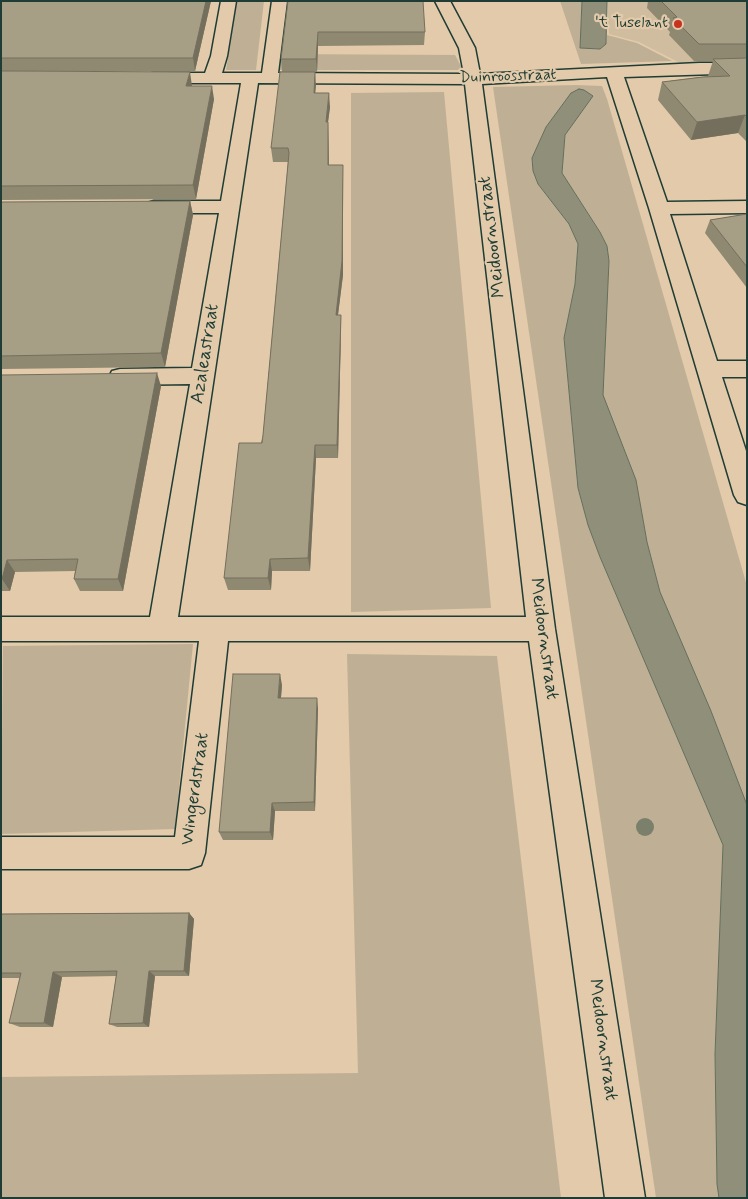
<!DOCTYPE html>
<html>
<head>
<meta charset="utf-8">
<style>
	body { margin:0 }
	#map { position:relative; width:748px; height:1199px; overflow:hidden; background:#e2caaa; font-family:Mynerve,sans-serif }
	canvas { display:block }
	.frame { position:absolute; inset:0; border:2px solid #1f3d34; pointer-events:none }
</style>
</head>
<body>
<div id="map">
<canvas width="748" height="1199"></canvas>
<div class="frame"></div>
</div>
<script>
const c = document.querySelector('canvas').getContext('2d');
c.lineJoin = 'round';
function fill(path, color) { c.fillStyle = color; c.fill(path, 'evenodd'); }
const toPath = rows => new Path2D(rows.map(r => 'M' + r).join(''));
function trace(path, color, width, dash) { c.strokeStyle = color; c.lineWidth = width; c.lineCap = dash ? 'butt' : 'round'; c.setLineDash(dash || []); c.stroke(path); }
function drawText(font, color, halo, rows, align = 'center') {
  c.font = font + ' Mynerve,sans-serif'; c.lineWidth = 4.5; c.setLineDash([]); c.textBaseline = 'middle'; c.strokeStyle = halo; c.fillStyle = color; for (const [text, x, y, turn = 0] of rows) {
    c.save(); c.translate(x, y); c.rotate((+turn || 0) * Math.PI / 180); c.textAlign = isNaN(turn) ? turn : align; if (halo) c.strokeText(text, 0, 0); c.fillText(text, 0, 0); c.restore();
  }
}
fill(toPath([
	[607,1,747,1,747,62,680,63,639,42,609,34]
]), '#d0bd9f');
fill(toPath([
	[237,1,264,1,256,70,226,70],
	[560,1,582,1,580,48,600,49,606,44,607,35,637,43,672,61,581,64],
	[279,54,455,55,463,70,277,70],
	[576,85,602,86,607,99,747,586,747,805,711,711,660,592,647,542,636,480,602,395,609,261,607,246,600,231,562,173,565,135,593,96,571,94,546,127,532,158,533,171,538,184,569,224,578,244,575,284,564,338,578,488,588,525,600,557,723,845,715,1054,717,1184,719,1198,656,1198,493,87],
	[444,92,491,608,351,612,351,93],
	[193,644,175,829,1,834,3,646],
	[347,654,497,656,561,1198,1,1198,1,1077,358,1073]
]), '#bfb095');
const water = toPath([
	[582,1,607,1,606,44,600,49,580,48,582,1],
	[579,89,584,90,593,96,565,135,562,173,600,232,607,246,609,261,603,395,636,480,647,542,660,592,711,711,747,805,747,1198,719,1198,717,1184,715,1054,723,845,600,557,588,525,578,488,564,338,575,284,578,244,569,224,538,184,533,171,532,158,546,127,571,93,579,89]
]);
fill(water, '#908f79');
trace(water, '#636e5d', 1);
const minor = toPath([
	[221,1,236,1,227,56,222,73,262,73,272,1,287,1,278,73,464,74,459,48,435,1,450,1,475,48,480,74,699,63,747,63,747,73,624,77,667,202,747,201,747,213,670,214,717,361,747,361,747,377,722,377,747,454,747,505,738,502,734,495,649,208,607,77,482,84,555,629,645,1198,605,1198,529,641,228,641,205,853,201,865,189,869,1,869,1,837,175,837,199,641,1,641,1,617,150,617,190,384,120,385,112,383,109,377,112,371,120,369,192,368,219,213,154,213,147,211,144,207,147,203,154,201,221,201,241,83,153,83,147,82,145,78,147,74,153,73,205,73,211,56,221,1],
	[258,83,465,84,526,617,178,617,258,83]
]);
trace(minor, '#1f3d34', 3);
fill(minor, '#e2caaa');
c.fillStyle = '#7b806c';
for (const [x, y] of [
	[645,827]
]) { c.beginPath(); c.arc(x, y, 9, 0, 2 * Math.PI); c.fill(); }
fill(toPath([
	[1,1,211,1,195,71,1,71],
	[288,1,425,32,424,45,318,46,317,72,315,72,315,93,330,107,328,122,329,165,343,179,343,275,338,315,341,315,341,330,338,458,316,458,310,571,272,571,271,590,228,590,224,578,263,435,288,162,273,162,271,148,282,72,281,59],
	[648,1,747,1,747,142,738,133,691,140,658,100,662,82,708,76,713,61,694,61,669,35,670,32,647,8],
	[1,71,192,86,214,99,196,199,1,200],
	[190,201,193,215,165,367,1,369,1,202],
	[747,214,747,288,705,233,710,220],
	[1,375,161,386,123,591,80,591,74,579,75,571,15,572,10,591,1,591],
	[282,685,281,698,318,708,315,811,275,811,273,840,223,840,219,832],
	[189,913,194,919,189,976,155,976,149,1027,117,1027,109,1024,116,976,62,977,53,1027,20,1027,9,1023,20,978,1,978,1,914]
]), '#8f8972');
fill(toPath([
	[206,1,211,1,195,71,193,58],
	[318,32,318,46,317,72,316,59],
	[190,72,192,86,189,100,186,86],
	[315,72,316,86,314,107,314,93],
	[212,86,214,99,196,199,193,185],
	[329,93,330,107,328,122,329,179,326,122],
	[745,115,738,133,691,140,697,122],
	[343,165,343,275,336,330,336,315],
	[190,201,193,215,165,367,161,353],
	[341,315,341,330,338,458,337,445],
	[157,373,161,386,123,591,118,579],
	[315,445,316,458,310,571,308,558],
	[270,559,272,571,271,590,268,578],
	[7,560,15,572,10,591,2,579],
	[280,674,282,685,280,708,278,698],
	[317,698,318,708,315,811,314,802],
	[272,803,275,811,273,840,270,832],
	[189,913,194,919,189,976,184,971],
	[149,971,155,976,149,1027,143,1023],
	[53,972,62,977,53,1027,44,1023]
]), '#746f5d');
const building = toPath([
	[1,1,206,1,193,58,1,58,1,1],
	[288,1,423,1,425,32,318,32,316,59,281,59,288,1],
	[661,1,747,1,747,44,699,44,673,18,677,17,661,1],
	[747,58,747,117,745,115,697,122,662,82,703,77,730,76,713,59,747,58],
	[1,71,190,72,186,86,212,86,193,185,1,186,1,71],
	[280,72,315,72,314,93,329,93,326,122,328,122,328,165,343,165,342,261,336,315,341,315,337,445,315,445,308,558,270,559,268,578,224,578,239,443,262,443,263,435,289,153,288,148,271,148,280,72],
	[190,201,161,353,1,356,1,202,190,201],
	[747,214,747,267,710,220,747,214],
	[157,373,118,579,74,579,78,559,7,560,2,579,1,579,1,375,157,373],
	[233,674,280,674,278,698,317,698,314,802,272,803,270,832,219,832,233,674],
	[189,913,184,971,149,971,143,1023,109,1024,117,971,53,972,44,1023,9,1023,21,973,1,973,1,914,189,913]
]);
fill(building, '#a69f85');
trace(building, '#746f5d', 1);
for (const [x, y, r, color] of [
	[678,24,5,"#c8321e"]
]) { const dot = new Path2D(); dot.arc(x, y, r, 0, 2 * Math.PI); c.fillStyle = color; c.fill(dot); trace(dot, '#e2caaa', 2); }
drawText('16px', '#1f3d34', '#e2caaa', [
	["'t Tuselant",668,24]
], 'right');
drawText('16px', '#1f3d34', '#e2caaa', [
	["Duinroosstraat",508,77,-2]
]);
drawText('19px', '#1f3d34', '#e2caaa', [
	["Meidoornstraat",493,237,-97],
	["Azaleastraat",206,354,-81],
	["Meidoornstraat",543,639,82],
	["Wingerdstraat",196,789,-82],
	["Meidoornstraat",602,1040,82]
]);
</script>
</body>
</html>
